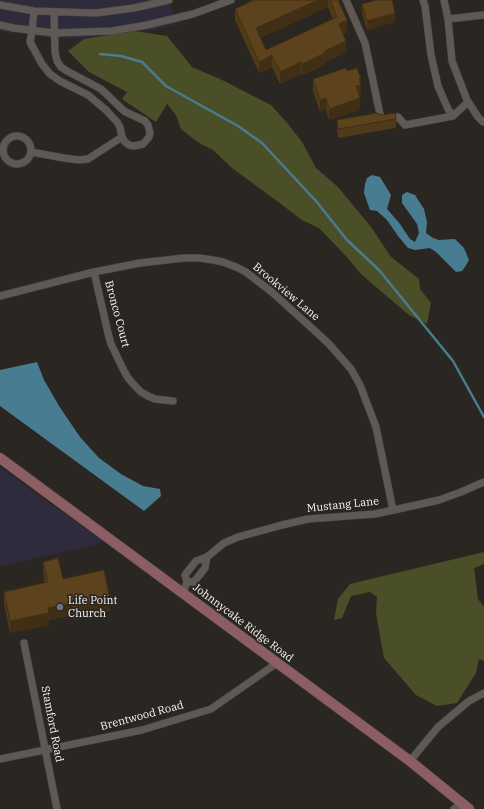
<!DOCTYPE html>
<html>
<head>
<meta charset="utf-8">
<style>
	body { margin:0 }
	canvas { display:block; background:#2a2622 }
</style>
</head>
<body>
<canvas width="484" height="809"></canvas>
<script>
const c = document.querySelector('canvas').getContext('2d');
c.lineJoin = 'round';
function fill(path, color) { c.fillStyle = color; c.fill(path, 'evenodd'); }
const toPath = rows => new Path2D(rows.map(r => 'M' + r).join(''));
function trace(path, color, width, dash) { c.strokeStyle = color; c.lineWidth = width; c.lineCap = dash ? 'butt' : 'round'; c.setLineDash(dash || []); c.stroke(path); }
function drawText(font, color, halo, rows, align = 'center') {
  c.font = font + ' "IBM Plex Serif",serif'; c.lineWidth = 3.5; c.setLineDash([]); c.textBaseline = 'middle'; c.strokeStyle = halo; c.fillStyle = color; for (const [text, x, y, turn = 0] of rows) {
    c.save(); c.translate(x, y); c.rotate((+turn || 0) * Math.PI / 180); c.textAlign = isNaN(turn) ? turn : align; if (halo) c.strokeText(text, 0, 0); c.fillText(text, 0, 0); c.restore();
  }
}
fill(toPath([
	[0,0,169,0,177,25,132,34,72,39,43,37,0,31],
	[0,467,31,490,103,541,94,545,0,566]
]), '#2e2b3c');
fill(toPath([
	[134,31,167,36,192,67,222,80,271,105,288,124,302,142,316,168,338,187,371,227,391,257,419,279,420,289,431,303,427,324,409,315,362,275,345,255,319,228,302,220,281,204,232,168,213,150,199,143,181,129,176,115,167,104,156,122,122,99,127,92,89,72,68,51,84,39],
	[484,552,484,564,474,568,478,599,484,607,484,661,479,659,476,673,457,703,437,706,416,695,384,658,376,613,377,597,370,592,351,596,342,618,334,620,338,599,350,584]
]), '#4b4f28');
fill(toPath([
	[372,175,380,177,391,195,387,209,400,224,410,239,415,242,419,233,417,224,402,203,402,195,407,192,415,195,424,209,427,222,426,233,433,238,439,240,455,239,464,248,469,260,465,267,462,271,456,272,436,252,430,248,415,250,408,248,398,236,387,220,377,211,370,210,364,193,365,184,367,178],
	[37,362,44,380,59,406,80,437,99,458,121,474,143,486,160,489,161,496,144,511,0,406,0,370]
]), '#487c90');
trace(toPath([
	[100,54,121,56,142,62,166,86,238,126,262,143,316,201,347,240,379,270,453,361,484,417]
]), '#487c90', 2.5);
const street = toPath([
	[346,0,365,43,381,119,398,117,405,125,453,116,468,102],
	[423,0,425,6,431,55,438,86,448,109,453,116],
	[444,0,448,19,452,61,467,100,478,117,483,122,484,122],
	[0,5,34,11,96,13,134,8,169,0],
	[34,11,32,31,30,42,42,64,50,74,60,81,88,95,106,110,117,122,120,127,122,137,125,142,129,145,134,146,143,144,149,137,150,133,148,125,145,121,130,114,124,111,101,89,67,71,61,67,57,61,55,52,54,12],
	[448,19,484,15],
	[0,25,13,28,54,33,112,31,147,25,193,14,231,0],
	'3 150a14 14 0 1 1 28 0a14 14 0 1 1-28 0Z',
	[31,152,64,158,79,160,88,159,122,137],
	[94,272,108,333,111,344,123,369,128,378,136,387,141,392,148,396,155,399,173,401],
	[0,296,94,272,140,263,184,258,199,258,213,260,223,262,236,267,246,272,273,293,315,331,329,344,351,369,360,385,376,427,393,510],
	[187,582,194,582,205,568,207,557],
	[183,593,187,582,185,575,196,561,207,557,224,543,238,537,282,525,308,519,375,514,412,506,439,500,461,492,484,482],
	[24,643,57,809],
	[0,759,142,730,211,709,277,663],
	[410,761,438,727,469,701,484,693],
	[454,809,462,803]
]);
const secondary = toPath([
	[0,458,410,761,469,809]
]);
trace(street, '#44413f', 8);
trace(secondary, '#44413f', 11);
trace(street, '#5e5955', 7);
trace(secondary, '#8c5d62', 10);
fill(toPath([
	[254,0,338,0,347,32,343,34,346,53,325,62,325,65,302,75,301,74,280,84,272,67,259,73,235,20,235,9],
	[328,7,333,19,266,50,260,38],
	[362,4,395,22,367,30,362,13],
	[347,71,361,84,361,97,360,97,360,110,329,120,326,110,320,112,313,91,313,79],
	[382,115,396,119,396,128,338,138,337,129,337,120],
	[43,562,63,579,110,611,73,620,72,615,49,620,49,625,10,633,4,604,4,592,45,583,43,573]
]), '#4f3a19');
fill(toPath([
	[318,0,328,0,328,7,256,40,256,28],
	[395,13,395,22,367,30,367,21],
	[347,20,347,32,339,36,339,24],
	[346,41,346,53,325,62,325,65,302,75,302,64,325,51],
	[272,55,272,67,259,73,259,62],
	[301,62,301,74,280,84,280,72],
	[359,79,361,79,361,97,356,98,356,86],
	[326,98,326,110,320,112,320,100],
	[360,98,360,110,329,120,329,109],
	[110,600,110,611,73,620,73,608],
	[72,603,72,615,49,620,49,625,10,633,10,621,48,608]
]), '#402f14');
const building = toPath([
	[254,0,318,0,256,28,266,50,337,17,330,0,338,0,347,20,339,24,346,41,325,51,325,53,302,64,301,62,280,72,272,55,259,62,235,9,254,0],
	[377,0,392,0,395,13,367,21,362,4,377,0],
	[346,68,347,71,357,68,361,79,359,79,361,85,356,86,360,98,329,109,326,98,320,100,313,79,346,68],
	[377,113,382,115,395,113,396,119,338,129,337,120,377,113],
	[58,558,63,579,104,570,110,600,73,608,72,603,48,608,49,613,10,621,4,592,48,582,43,562,58,558]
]);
fill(building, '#5c431d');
trace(building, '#402f14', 1);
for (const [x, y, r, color] of [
	[60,607,4,"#6b7280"]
]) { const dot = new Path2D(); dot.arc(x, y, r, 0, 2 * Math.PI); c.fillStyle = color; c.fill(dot); trace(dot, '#2a2622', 1.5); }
drawText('11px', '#f7f4f2', '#2a2622', [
	["Brookview Lane",286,292,40],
	["Bronco Court",117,314,75],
	["Mustang Lane",343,505,-6],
	["Johnnycake Ridge Road",243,623,37],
	["Brentwood Road",142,716,-15],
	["Stamford Road",52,724,79]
]);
drawText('11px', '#f7f4f2', '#2a2622', [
	["Life Point",68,601],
	["Church",68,614]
], 'left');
</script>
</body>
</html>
